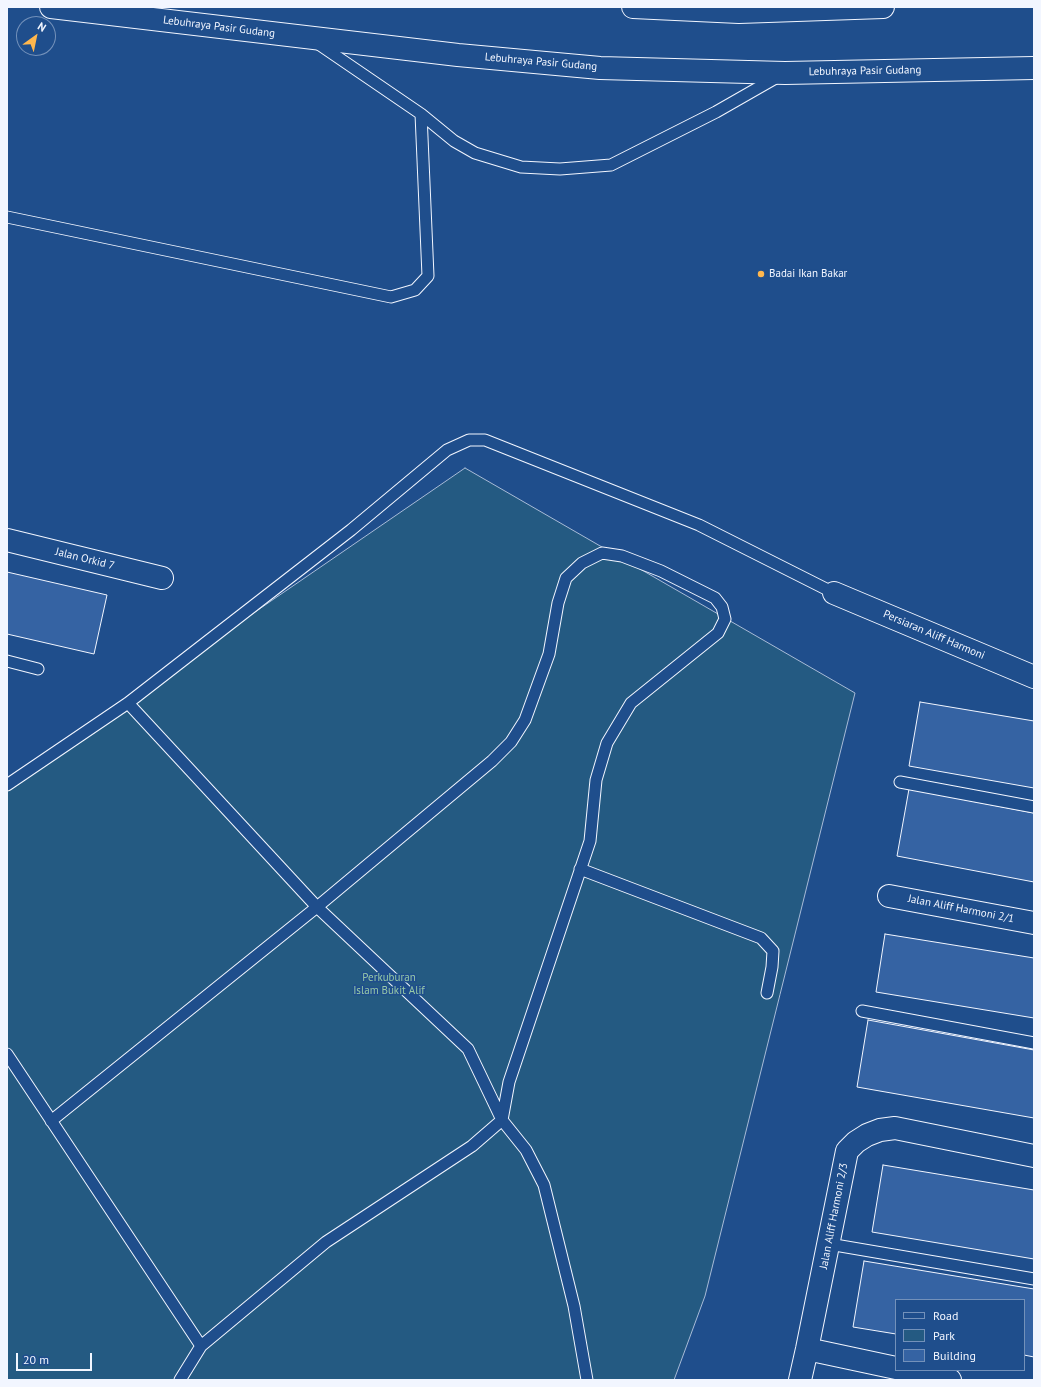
<!DOCTYPE html>
<html>
<head>
<meta charset="utf-8">
<style>
	body { margin:0 }
	#map { position:relative; width:1041px; height:1387px; overflow:hidden; background:#1f4e8c; font-family:"PT Sans",sans-serif }
	canvas { display:block }
	.frame { position:absolute; inset:0; border:8px solid #f2f6ff; pointer-events:none }
	.legend { position:absolute; left:895px; top:1299px; width:130px; height:72px; box-sizing:border-box; background:#1f4e8c; border:1px solid #7391ba; margin:0; padding:5px 7px; list-style:none; font-size:12px; color:#f2f6ff }
	.legend li { display:flex; align-items:center; gap:8px; height:20px }
	.legend b { width:20px; border:1px solid #7391ba }
	.north { position:absolute; left:16px; top:16px; width:40px; height:40px; box-sizing:border-box; background:#1f4e8c; border:1px solid #7391ba; border-radius:50%; rotate:33deg; font-size:11px; font-weight:700; line-height:16px; text-align:center; color:#f2f6ff }
	.north::after { content:''; display:block; margin:auto; width:14px; height:18px; background:#ffb74d; clip-path:polygon(50% 0,100% 100%,50% 72%,0 100%) }
	.scale { position:absolute; left:16px; top:1353px; width:76px; height:18px; box-sizing:border-box; border:2px solid #f2f6ff; border-top:0; padding-left:5px; font-size:12px; line-height:14px; white-space:nowrap; color:#f2f6ff; -webkit-text-stroke:3px #1f4e8c; paint-order:stroke }
</style>
</head>
<body>
<div id="map">
<canvas width="1041" height="1387"></canvas>
<div class="frame"></div>
<ul class="legend">
<li><b style="height:5px;background:#1f4e8c"></b>Road</li>
<li><b style="height:11px;background:#245a82"></b>Park</li>
<li><b style="height:11px;background:#3563a3"></b>Building</li>
</ul>
<div class="north">N</div>
<div class="scale">20 m</div>
</div>
<script>
const c = document.querySelector('canvas').getContext('2d');
c.lineJoin = 'round';
function fill(path, color) { c.fillStyle = color; c.fill(path, 'evenodd'); }
const toPath = rows => new Path2D(rows.map(r => 'M' + r).join(''));
function trace(path, color, width, dash) { c.strokeStyle = color; c.lineWidth = width; c.lineCap = dash ? 'butt' : 'round'; c.setLineDash(dash || []); c.stroke(path); }
function drawText(font, color, halo, rows, align = 'center') {
  c.font = font + ' "PT Sans",sans-serif'; c.lineWidth = 3; c.setLineDash([]); c.textBaseline = 'middle'; c.strokeStyle = halo; c.fillStyle = color; for (const [text, x, y, turn = 0] of rows) {
    c.save(); c.translate(x, y); c.rotate((+turn || 0) * Math.PI / 180); c.textAlign = isNaN(turn) ? turn : align; if (halo) c.strokeText(text, 0, 0); c.fillText(text, 0, 0); c.restore();
  }
}
const green = toPath([
	[465,468,855,693,705,1296,674,1380,7,1380,7,782,465,468]
]);
fill(green, '#245a82');
trace(green, '#a8bbd7', 1);
const building = toPath([
	[7,572,107,595,94,654,7,634,7,572],
	[920,702,1034,721,1034,788,909,766,920,702],
	[909,789,1034,813,1034,882,897,856,909,789],
	[885,934,1034,958,1034,1018,876,992,885,934],
	[868,1020,1034,1050,1034,1118,857,1087,868,1020],
	[883,1165,1034,1190,1034,1259,872,1232,883,1165],
	[864,1261,1034,1289,1034,1357,1024,1355,1024,1300,896,1300,896,1334,853,1327,864,1261]
]);
fill(building, '#3563a3');
trace(building, '#f2f6ff', 1);
const lane = toPath([
	[317,43,421,114,454,141,475,153,521,167,560,169,611,165,716,112,779,76],
	[7,217,391,297,415,290,428,276,421,114],
	[7,661,38,669],
	[128,703,317,907,468,1049,502,1120,526,1150,544,1185,574,1306,587,1380],
	[900,782,1034,807],
	[7,785,128,703,351,530,447,450,469,440,485,440,699,525,834,593],
	[580,869,761,938,773,951,772,967,767,993],
	[862,1011,1034,1043],
	[7,1054,201,1346],
	[51,1121,317,907,492,761,511,742,525,720,549,654,558,603,566,578,582,563,602,553,622,556,661,571,715,598,722,607,725,619,718,633,631,703,607,743,596,780,590,841,509,1082,502,1120,472,1146,326,1242,201,1346,180,1380],
	[829,1244,1034,1279]
]);
const street = toPath([
	[7,540,162,578],
	[834,593,1034,677],
	[889,896,1034,923],
	[807,1349,896,1368],
	[903,1370,950,1380],
	[800,1380,807,1349,847,1151,856,1142,867,1135,880,1130,895,1128,1034,1156]
]);
const highway = toPath([
	[51,7,458,55,600,68,785,73,1034,68],
	[633,7,739,12,883,7]
]);
trace(lane, '#f2f6ff', 13);
trace(street, '#f2f6ff', 24);
trace(highway, '#f2f6ff', 24);
trace(lane, '#1f4e8c', 11);
trace(street, '#1f4e8c', 22);
trace(highway, '#1f4e8c', 22);
for (const [x, y, r, color] of [
	[761,274,4,"#ffb74d"]
]) { const dot = new Path2D(); dot.arc(x, y, r, 0, 2 * Math.PI); c.fillStyle = color; c.fill(dot); trace(dot, '#1f4e8c', 1.5); }
drawText('11px', '#f2f6ff', '#1f4e8c', [
	["Lebuhraya Pasir Gudang",219,27,7],
	["Lebuhraya Pasir Gudang",541,62,5],
	["Lebuhraya Pasir Gudang",865,71,-1],
	["Jalan Orkid 7",85,559,14],
	["Persiaran Aliff Harmoni",934,635,23],
	["Jalan Aliff Harmoni 2/1",961,909,11],
	["Jalan Aliff Harmoni 2/3",834,1216,-79]
]);
drawText('11px', '#f2f6ff', '#1f4e8c', [
	["Badai Ikan Bakar",769,274]
], 'left');
drawText('11px', '#97c8a6', '#1f4e8c', [
	["Perkuburan",389,978],
	["Islam Bukit Alif",389,991]
]);
</script>
</body>
</html>
